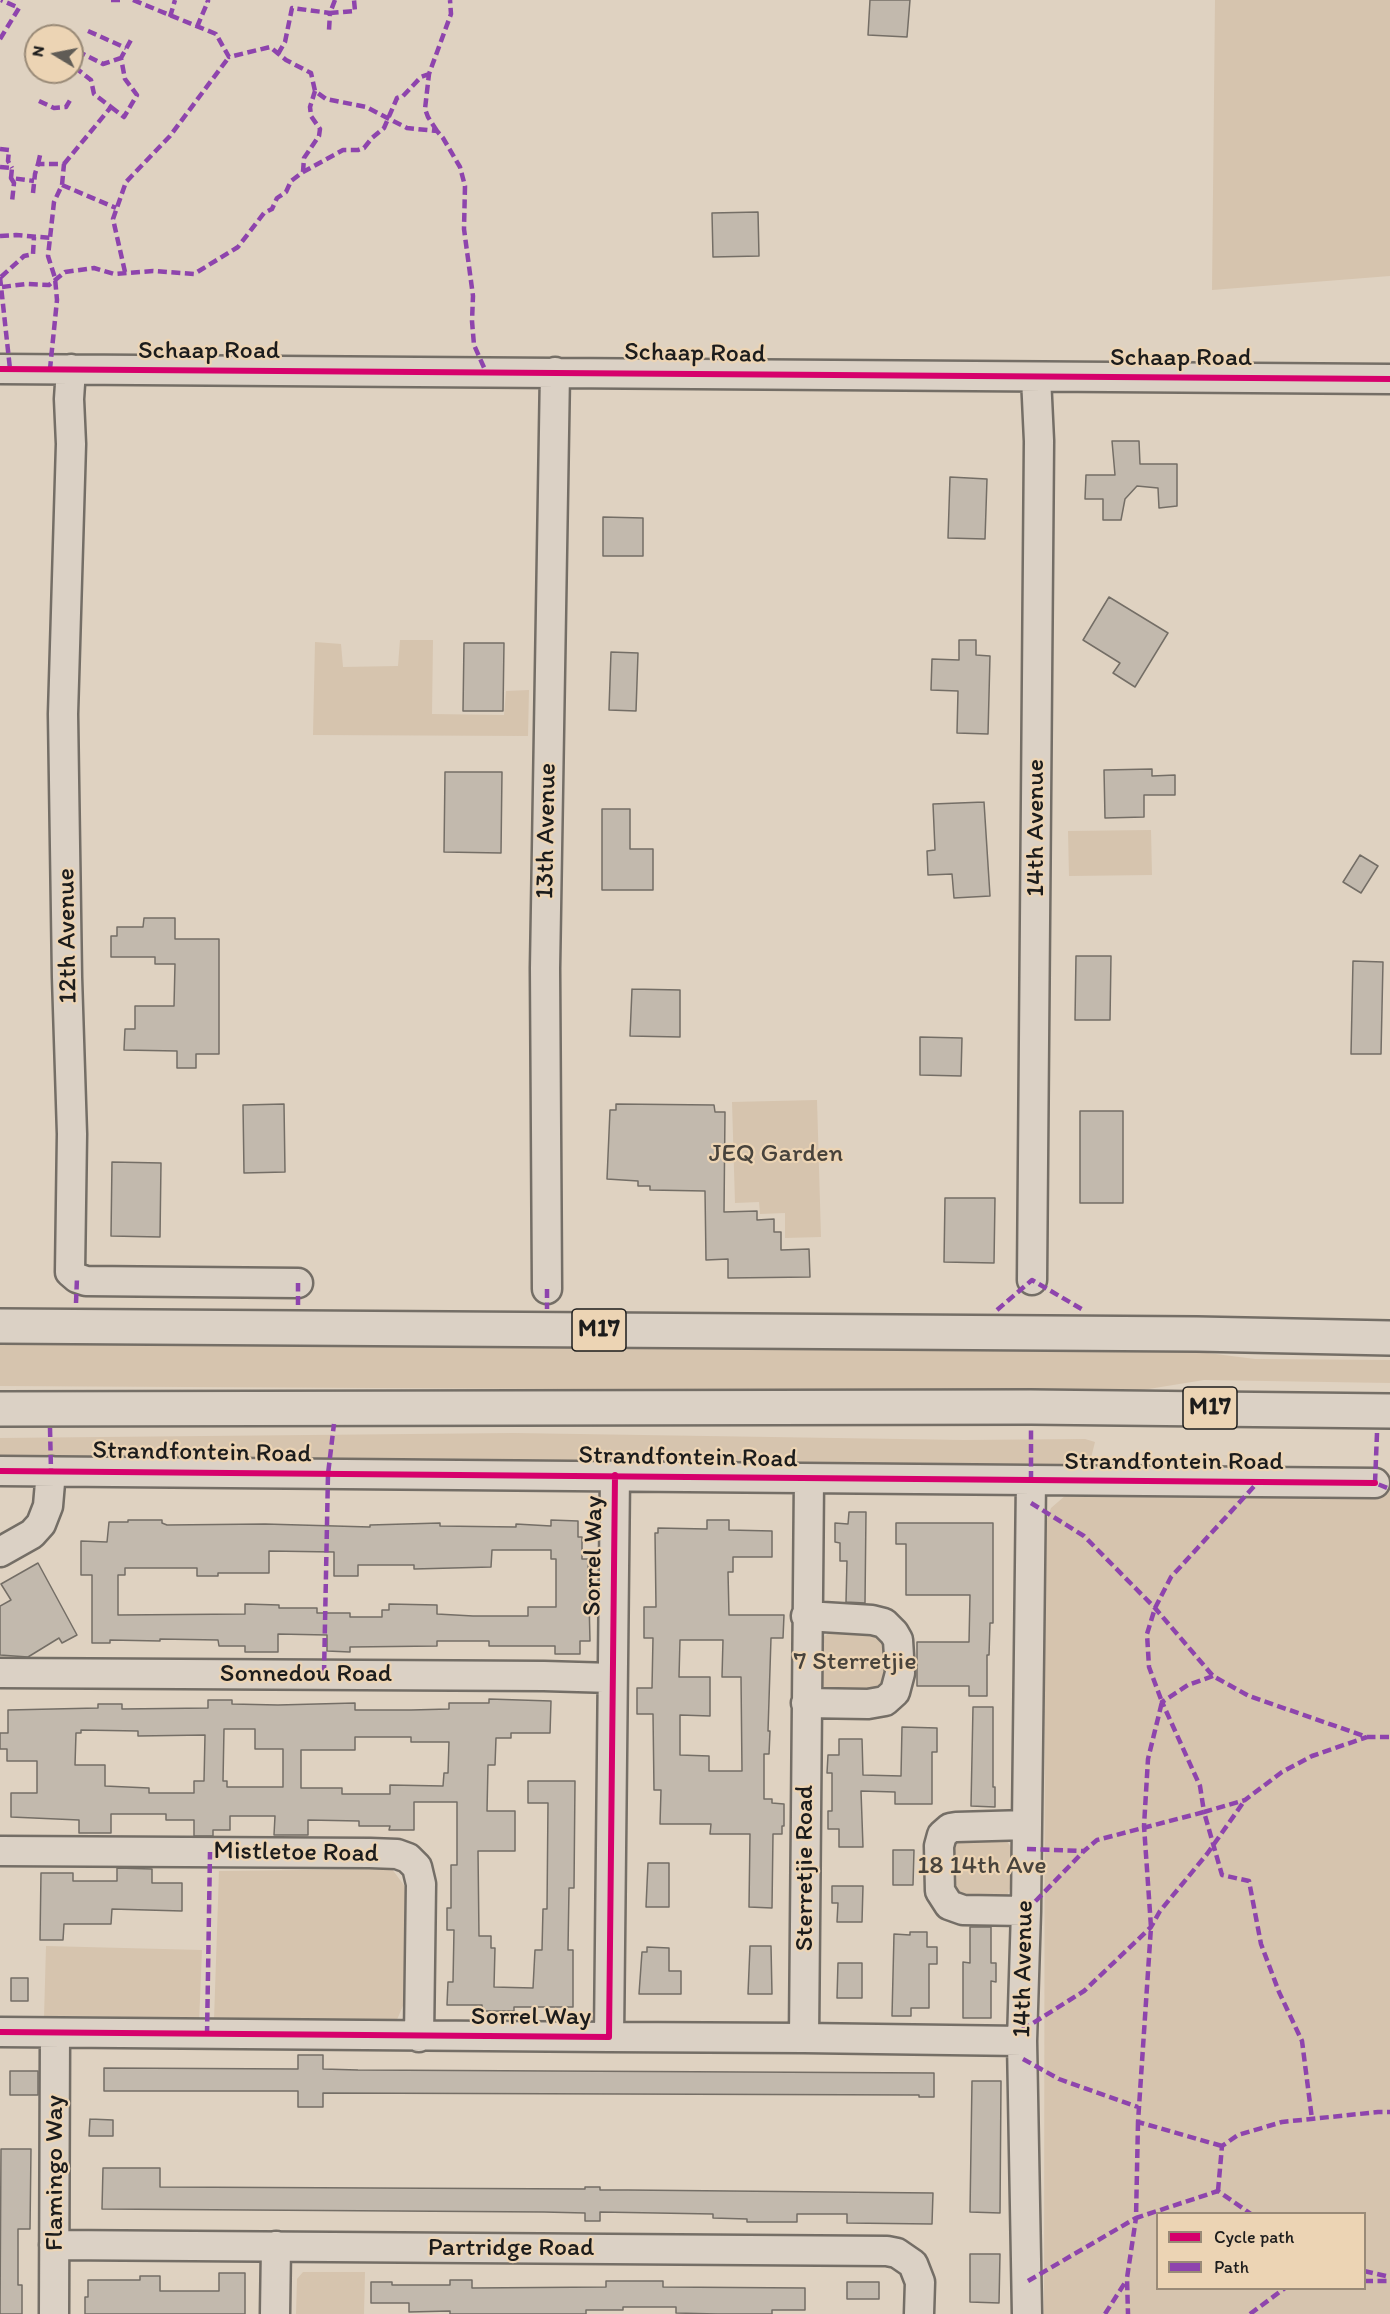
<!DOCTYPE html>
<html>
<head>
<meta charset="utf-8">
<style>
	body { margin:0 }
	#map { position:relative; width:1390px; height:2314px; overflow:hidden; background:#dfd2c1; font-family:Itim,sans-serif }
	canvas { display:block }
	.legend { position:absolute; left:1156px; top:2212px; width:210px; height:78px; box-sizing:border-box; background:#ecd4b4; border:2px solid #998a77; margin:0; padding:8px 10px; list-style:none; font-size:18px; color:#1c1c1c }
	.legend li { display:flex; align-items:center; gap:12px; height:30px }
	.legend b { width:30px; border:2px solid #998a77 }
	.north { position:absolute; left:24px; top:24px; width:60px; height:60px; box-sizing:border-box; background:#ecd4b4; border:2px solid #998a77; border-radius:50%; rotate:280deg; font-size:16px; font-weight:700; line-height:24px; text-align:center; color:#1c1c1c }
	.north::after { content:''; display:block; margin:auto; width:21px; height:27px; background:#605c56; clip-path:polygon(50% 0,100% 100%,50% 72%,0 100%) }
</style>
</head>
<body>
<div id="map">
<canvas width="1390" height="2314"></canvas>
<ul class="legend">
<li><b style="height:8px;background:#d6006c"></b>Cycle path</li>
<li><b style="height:8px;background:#8e44ad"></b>Path</li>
</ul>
<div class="north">N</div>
</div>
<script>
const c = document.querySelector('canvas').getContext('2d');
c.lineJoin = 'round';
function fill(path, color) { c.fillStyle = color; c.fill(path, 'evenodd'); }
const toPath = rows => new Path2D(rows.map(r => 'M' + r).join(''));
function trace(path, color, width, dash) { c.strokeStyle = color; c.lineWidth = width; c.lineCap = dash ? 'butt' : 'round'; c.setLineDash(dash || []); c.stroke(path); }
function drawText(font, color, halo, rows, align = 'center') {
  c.font = font + ' Itim,sans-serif'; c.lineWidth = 4.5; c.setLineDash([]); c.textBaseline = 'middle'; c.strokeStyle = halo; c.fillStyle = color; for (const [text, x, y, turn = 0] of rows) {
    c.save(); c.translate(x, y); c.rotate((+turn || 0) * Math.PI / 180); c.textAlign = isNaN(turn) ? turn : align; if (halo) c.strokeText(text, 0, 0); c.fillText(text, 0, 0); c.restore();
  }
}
fill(toPath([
	[1215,0,1390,0,1390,276,1212,290],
	[400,640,433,640,432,714,504,715,506,691,529,690,528,736,313,735,315,642,341,644,343,667,398,666],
	[1151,830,1152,875,1069,876,1068,831],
	[817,1100,821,1237,785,1238,785,1213,760,1214,759,1202,735,1203,732,1102],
	[0,1341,1176,1349,1255,1359,1390,1360,1390,1383,1204,1380,1130,1392,3,1386,0,1386],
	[514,1433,964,1440,1085,1439,1095,1442,1089,1466,731,1464,514,1459,67,1457,0,1455,0,1438],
	[1390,1487,1390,2314,1044,2314,1045,1524,1051,1508,1066,1495],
	[1158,2214,1364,2214,1364,2288,1158,2288],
	[875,1628,888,1638,890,1669,876,1694,830,1695,819,1681,819,1641,833,1629],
	[995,1835,1007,1841,1014,1852,1014,1879,1007,1896,969,1897,953,1891,949,1843,957,1836],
	[392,1869,406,1888,405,2001,396,2022,214,2020,219,1871],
	[46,1946,202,1950,199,2023,44,2018],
	[303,2272,365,2272,364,2314,296,2314,297,2279]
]), '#d6c4ae');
const building = toPath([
	[870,0,910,0,907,37,868,35,870,0],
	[758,212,759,256,713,257,712,213,758,212],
	[1112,441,1139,441,1140,464,1177,464,1177,506,1159,508,1158,488,1137,486,1125,499,1121,520,1103,520,1103,499,1085,499,1086,475,1115,475,1112,441],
	[950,477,987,479,985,539,948,538,950,477],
	[603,517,643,518,643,556,603,556,603,517],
	[1109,597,1168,633,1135,687,1113,673,1120,663,1083,640,1109,597],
	[959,640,976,640,976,655,990,656,988,734,957,733,958,691,931,690,932,659,959,660,959,640],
	[464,643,504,643,503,711,463,711,464,643],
	[611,652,638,653,636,711,609,710,611,652],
	[1152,769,1152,776,1175,775,1175,795,1144,795,1144,817,1105,818,1104,770,1152,769],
	[445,772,502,772,501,853,444,852,445,772],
	[984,802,990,896,954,898,952,874,928,875,927,851,935,850,933,804,984,802],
	[602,809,630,809,630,849,653,849,653,890,602,890,602,809],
	[1360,855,1378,866,1361,893,1343,882,1360,855],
	[144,918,175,918,175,939,219,939,219,1054,196,1054,196,1068,177,1068,177,1051,124,1050,125,1029,135,1029,135,1006,174,1006,175,964,155,964,155,957,111,957,111,936,117,936,117,927,143,927,144,918],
	[1076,956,1111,956,1110,1020,1075,1020,1076,956],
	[1353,961,1383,962,1381,1054,1351,1054,1353,961],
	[632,989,680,990,680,1037,630,1036,632,989],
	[920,1037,962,1038,961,1076,920,1075,920,1037],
	[284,1104,285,1172,244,1173,243,1105,284,1104],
	[616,1104,714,1105,715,1112,725,1112,724,1212,757,1211,757,1220,774,1219,774,1232,781,1232,781,1250,809,1249,810,1277,728,1278,728,1259,706,1260,705,1191,650,1190,650,1186,638,1186,638,1181,607,1179,610,1110,616,1110,616,1104],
	[1080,1111,1123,1111,1123,1203,1080,1203,1080,1111],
	[112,1162,161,1163,160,1237,111,1236,112,1162],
	[945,1198,995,1198,994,1263,944,1262,945,1198],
	[849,1512,866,1512,865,1603,846,1602,847,1561,840,1561,840,1543,835,1542,835,1523,848,1524,849,1512],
	[128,1520,162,1520,162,1523,167,1525,265,1524,370,1527,370,1525,440,1523,440,1526,516,1527,516,1524,551,1526,551,1520,578,1521,578,1537,582,1537,582,1559,588,1559,590,1641,580,1641,580,1654,555,1654,555,1646,489,1646,489,1641,437,1641,437,1646,350,1647,350,1652,327,1651,327,1635,278,1634,278,1652,245,1652,245,1646,219,1646,218,1640,160,1639,160,1641,110,1640,110,1643,92,1643,92,1575,81,1575,81,1541,107,1542,109,1522,128,1522,128,1520],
	[492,1550,551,1550,551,1559,556,1559,556,1607,528,1607,528,1616,473,1616,437,1614,437,1605,389,1604,389,1610,382,1610,382,1617,350,1617,350,1613,317,1613,317,1608,279,1608,279,1605,245,1604,245,1614,118,1615,118,1575,125,1575,125,1568,197,1568,197,1576,218,1576,218,1573,269,1573,269,1551,334,1552,334,1576,358,1576,358,1565,414,1565,414,1569,491,1567,492,1550],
	[707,1520,729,1520,729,1530,772,1531,772,1557,733,1557,733,1572,728,1572,729,1615,784,1615,783,1638,771,1638,768,1731,770,1731,769,1754,764,1754,764,1799,772,1799,772,1803,784,1804,784,1826,782,1826,782,1834,773,1834,772,1908,749,1907,750,1834,710,1834,711,1824,660,1824,661,1790,654,1790,653,1714,637,1714,637,1688,652,1688,653,1638,644,1638,644,1607,656,1607,655,1533,658,1533,658,1528,707,1529,707,1520],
	[680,1640,723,1640,722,1677,741,1677,742,1771,709,1771,709,1756,680,1755,680,1715,710,1716,710,1677,679,1677,680,1640],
	[896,1523,993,1523,993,1623,990,1623,989,1655,987,1655,987,1696,969,1696,969,1686,917,1686,917,1642,969,1642,970,1595,906,1595,906,1544,896,1544,896,1523],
	[38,1563,77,1635,62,1643,59,1638,28,1657,0,1655,0,1606,11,1600,1,1584,38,1563],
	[489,1699,551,1701,550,1733,511,1733,511,1738,496,1738,495,1765,488,1765,487,1811,515,1811,515,1851,478,1851,479,1936,491,1936,491,1948,495,1948,494,1987,533,1988,535,1950,542,1950,543,1909,547,1909,548,1803,528,1803,528,1781,575,1781,574,1888,569,1888,568,1950,573,1950,573,2007,514,2007,514,2011,482,2011,482,2005,447,2005,448,1982,453,1982,454,1930,447,1930,447,1908,451,1908,451,1865,457,1865,457,1802,414,1802,414,1830,389,1830,390,1826,359,1826,359,1821,308,1820,308,1835,274,1835,275,1816,230,1816,230,1830,213,1830,213,1836,194,1836,194,1820,166,1820,166,1814,111,1814,111,1833,79,1833,79,1820,11,1817,11,1793,37,1793,37,1761,7,1761,7,1749,0,1749,0,1733,8,1733,8,1710,98,1708,98,1704,122,1704,122,1709,208,1708,208,1700,232,1700,232,1704,278,1705,355,1703,355,1710,411,1710,449,1709,449,1703,489,1703,489,1699],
	[224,1729,255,1729,255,1749,283,1749,283,1787,227,1787,227,1781,223,1781,224,1729],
	[81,1730,138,1731,138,1736,205,1735,204,1781,194,1781,194,1793,149,1793,149,1788,105,1786,105,1765,75,1765,76,1733,81,1733,81,1730],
	[355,1737,411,1737,411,1742,449,1742,448,1773,444,1773,443,1786,390,1785,390,1794,342,1794,342,1788,301,1788,301,1750,355,1750,355,1737],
	[973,1707,993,1707,993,1787,995,1787,995,1807,971,1806,973,1707],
	[902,1727,937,1728,937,1752,932,1752,932,1804,895,1804,895,1792,861,1791,863,1847,839,1847,839,1829,828,1829,828,1811,832,1811,832,1773,827,1773,828,1755,839,1755,839,1739,862,1739,863,1775,901,1776,902,1727],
	[893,1850,914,1850,913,1885,893,1885,893,1850],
	[648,1863,669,1863,669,1907,646,1907,648,1863],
	[117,1868,152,1869,152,1883,182,1883,182,1911,112,1909,111,1924,64,1924,63,1940,40,1940,41,1873,73,1873,73,1881,117,1881,117,1868],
	[832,1886,863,1886,862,1922,837,1922,838,1903,832,1903,832,1886],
	[970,1927,991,1927,991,1963,996,1963,996,1982,991,1981,991,2018,963,2018,963,1962,970,1963,970,1927],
	[910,1932,927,1932,927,1947,937,1947,937,1964,929,1964,929,2008,911,2008,911,2016,892,2016,894,1934,910,1935,910,1932],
	[750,1946,771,1946,772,1994,748,1994,750,1946],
	[647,1947,669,1948,669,1971,681,1971,681,1994,639,1994,642,1952,647,1952,647,1947],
	[838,1963,862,1963,862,1998,837,1998,838,1963],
	[11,1978,28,1978,28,2001,11,2001,11,1978],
	[298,2055,323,2055,323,2069,358,2070,934,2073,934,2097,919,2097,919,2095,323,2093,323,2107,298,2107,298,2091,104,2091,104,2068,298,2069,298,2055],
	[10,2071,38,2071,38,2095,10,2095,10,2071],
	[972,2081,1001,2081,1000,2213,970,2212,972,2081],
	[90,2119,113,2120,113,2136,89,2136,90,2119],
	[1,2149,31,2149,30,2229,18,2229,18,2285,22,2285,22,2314,0,2314,1,2149],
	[103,2168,160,2168,160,2187,585,2189,585,2187,600,2187,600,2190,628,2190,933,2193,932,2224,847,2223,847,2214,797,2214,797,2222,747,2222,747,2219,713,2218,713,2214,600,2212,600,2221,585,2221,585,2213,544,2212,102,2209,103,2168],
	[970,2254,1000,2254,999,2303,970,2302,970,2254],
	[219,2273,245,2273,245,2314,85,2314,85,2297,88,2297,88,2280,140,2280,140,2276,160,2276,160,2291,219,2291,219,2273],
	[450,2280,472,2280,472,2288,606,2287,606,2281,663,2281,663,2287,805,2288,805,2310,772,2310,772,2314,717,2314,676,2313,676,2307,623,2307,623,2310,586,2310,586,2314,450,2314,450,2311,409,2312,409,2303,371,2303,371,2282,392,2282,392,2285,450,2285,450,2280],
	[847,2282,879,2282,879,2299,847,2299,847,2282]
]);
fill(building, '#c2b9ad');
trace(building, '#746e66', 1.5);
const minor = toPath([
	[0,369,1390,379],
	[71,369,69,399,71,444,63,714,67,977,72,1134,70,1272,77,1278,86,1281,298,1283],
	[1032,1280,1039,441,1036,377],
	[547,1289,545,968,555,372],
	[0,1471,1375,1483],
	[809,1479,804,2038,1022,2041],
	[0,1552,32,1534,41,1524,48,1506,51,1471],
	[0,1673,544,1676,612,1678],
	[806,1703,868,1704,885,1701,895,1692,900,1673,898,1640,894,1633,884,1623,872,1620,806,1616],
	[0,1851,370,1853,397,1854,408,1858,417,1867,421,1884,419,2037],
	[1026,1911,963,1910,949,1905,940,1891,939,1846,942,1835,950,1828,956,1827,1027,1825],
	[0,2032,609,2037,615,1475],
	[609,2037,804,2038],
	[54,2245,887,2251,897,2253,913,2264,920,2282,919,2314],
	[54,2314,55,2033],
	[275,2314,276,2246],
	[1027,2314,1022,2041,1026,1911,1031,1480]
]);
const major = toPath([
	[0,1326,1197,1334,1390,1338],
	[0,1409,1031,1407,1390,1411]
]);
trace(minor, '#746e66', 33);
trace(major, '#746e66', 38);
trace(minor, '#dbd1c5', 28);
trace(major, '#dbd1c5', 33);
trace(toPath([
	[111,0,123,0],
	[133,0,216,34,229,57,270,47,286,60,311,73,315,91,326,99,366,107,407,128,437,131,443,138,460,167,465,186,464,229,473,296,472,321,474,345,486,372],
	[335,0,330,13,355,11,354,0],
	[170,17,175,0],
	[197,27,208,1,206,0],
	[88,31,126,48],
	[0,39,19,8,1,0],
	[77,51,103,64,121,58],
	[278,54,285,42,292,8,330,13,329,30],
	[39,101,54,108,66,107,72,97],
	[111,107,124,117,137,95,125,79,121,58,132,38],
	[437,131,428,117,425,109,429,74,451,14,450,0],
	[0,149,9,150,8,161,12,168],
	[38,164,41,151],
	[64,164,111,107,94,94,91,80,72,65],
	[0,167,12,168,11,178,34,181],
	[303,172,304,158,319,136,320,129,311,116,310,107,315,91],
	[11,178,14,183,12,202],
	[62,185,116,208],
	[33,193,35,174,38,164,64,164,62,185,54,202,48,256,55,278,57,300,50,369],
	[0,236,16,235,51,238],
	[125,272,113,219,126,182,170,136,229,57],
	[0,277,10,369],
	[1,277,24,256,33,254,34,237],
	[2,287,26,284,49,285,65,272,94,268,114,274,153,271,194,274,238,247,264,213,272,209,277,198,286,192,291,181,303,172,343,150,358,150,364,148,372,138,384,128,397,98,403,96,421,77,429,74],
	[547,1289,547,1309],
	[76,1303,77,1278],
	[298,1305,298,1283],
	[997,1310,1032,1280,1085,1311],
	[50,1428,51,1471],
	[1377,1433,1375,1483,1390,1489],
	[1031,1480,1031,1430],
	[1031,1503,1084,1536,1155,1608,1213,1676,1249,1696,1367,1737,1390,1737],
	[324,1674,328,1474,334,1424],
	[1213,1676,1188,1685,1162,1702,1200,1786,1204,1812,1245,1800,1282,1772,1312,1756,1367,1737],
	[1027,1849,1084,1851,1097,1840,1204,1812,1222,1875,1249,1881,1261,1944,1279,1992,1302,2041,1312,2119],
	[1026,1911,1084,1851],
	[1022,2030,1084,1991,1151,1927,1160,1911,1207,1854,1245,1800],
	[207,2035,210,1852],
	[1023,2059,1059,2079,1138,2107],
	[1138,2122,1136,2218,1218,2191,1251,2214],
	[1222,2146,1138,2122,1151,1927,1144,1826,1148,1759,1162,1702,1149,1667,1147,1634,1155,1608,1171,1577,1259,1481],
	[1218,2191,1222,2146,1238,2135,1282,2122,1378,2112,1390,2112],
	[1364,2271,1390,2277],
	[1028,2281,1136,2218,1127,2278,1128,2314],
	[1364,2281,1387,2281],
	[1105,2314,1126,2281],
	[1250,2314,1285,2288]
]), '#8e44ad', 4.5, [9, 4.5]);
trace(toPath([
	[0,369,1390,379],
	[0,1471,1375,1483],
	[0,2032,609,2037,615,1475]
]), '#d6006c', 6);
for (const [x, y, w] of [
	[599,1330,54],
	[1210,1408,54]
]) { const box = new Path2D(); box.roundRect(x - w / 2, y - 21, w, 42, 4.5); c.fillStyle = '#ecd4b4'; c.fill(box); trace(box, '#1c1c1c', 1.5); }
drawText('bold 24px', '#1c1c1c', null, [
	["M17",599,1330],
	["M17",1210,1408]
]);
drawText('26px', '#1c1c1c', '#ecd4b4', [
	["Schaap Road",209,351],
	["Schaap Road",695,354,1],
	["Schaap Road",1181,358],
	["14th Avenue",1036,828,-90],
	["13th Avenue",547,831,-89],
	["12th Avenue",68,936,-91],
	["Strandfontein Road",202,1453,1],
	["Strandfontein Road",688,1458,1],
	["Strandfontein Road",1174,1462],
	["Sorrel Way",594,1556,-89],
	["Sonnedou Road",306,1674],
	["Mistletoe Road",296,1853,1],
	["Sterretjie Road",805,1868,-90],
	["14th Avenue",1024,1969,-89],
	["Sorrel Way",531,2017],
	["Flamingo Way",55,2173,-90],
	["Partridge Road",511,2248]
]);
drawText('26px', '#48433c', '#ecd4b4', [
	["JEQ Garden",776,1154],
	["7 Sterretjie",855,1662],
	["18 14th Ave",982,1866]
]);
</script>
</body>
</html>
